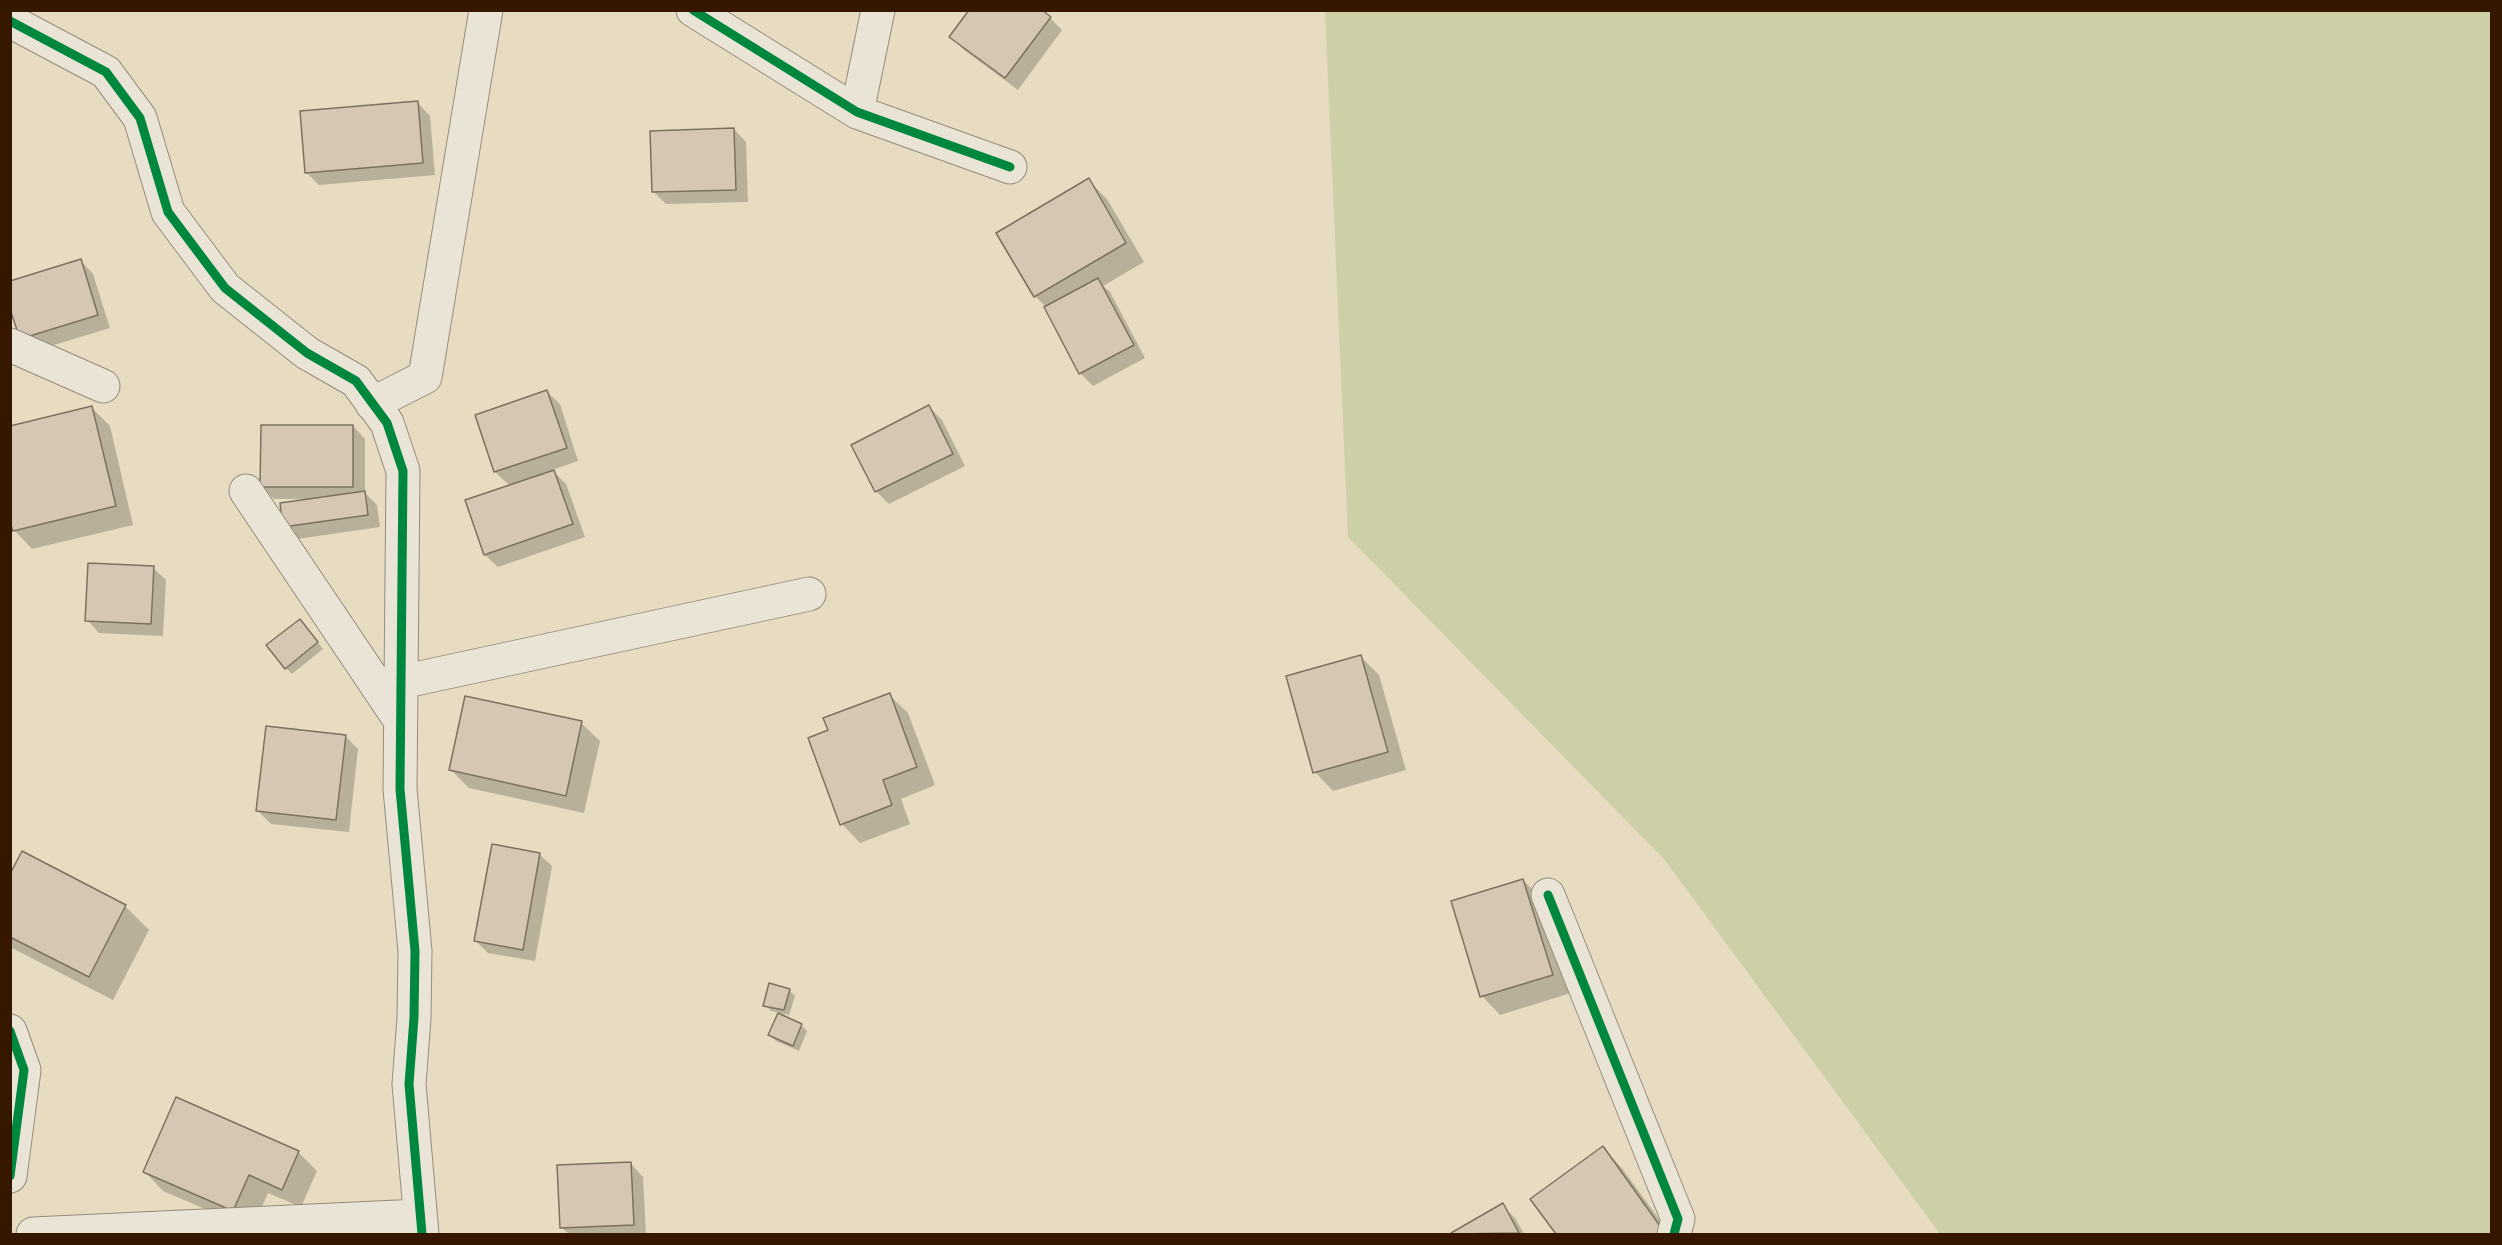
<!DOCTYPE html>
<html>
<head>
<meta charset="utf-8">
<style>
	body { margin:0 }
	#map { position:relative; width:2502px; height:1245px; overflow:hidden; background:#e7dcc1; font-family:"Libre Bodoni",serif }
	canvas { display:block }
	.frame { position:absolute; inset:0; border:12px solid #351700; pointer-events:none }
</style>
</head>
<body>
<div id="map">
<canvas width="2502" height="1245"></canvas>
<div class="frame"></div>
</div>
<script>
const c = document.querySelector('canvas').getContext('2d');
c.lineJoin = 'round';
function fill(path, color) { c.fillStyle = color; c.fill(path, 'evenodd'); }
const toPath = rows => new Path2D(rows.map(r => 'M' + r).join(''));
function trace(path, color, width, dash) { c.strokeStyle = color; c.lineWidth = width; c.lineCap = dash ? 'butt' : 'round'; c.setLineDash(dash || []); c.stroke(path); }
fill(toPath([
	[1325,11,2491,11,2491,1234,1940,1234,1664,859,1348,537]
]), '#cdcfa6');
fill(toPath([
	[1050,18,1062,30,1018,90,964,50,951,37],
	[418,103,430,116,435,175,319,185,306,172],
	[734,129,746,142,748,202,666,204,653,191],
	[1088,180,1107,199,1144,262,1103,286,1110,292,1145,358,1093,386,1080,373,1045,306,1035,296],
	[81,261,93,274,110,328,34,351,10,304],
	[547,392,560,404,578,461,552,470,566,484,585,537,498,567,485,555,510,486,495,472,477,416],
	[929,407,942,420,965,466,889,504,876,491],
	[92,408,110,426,133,525,32,549,14,530],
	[353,426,365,439,365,493,377,505,380,527,297,539,285,526,305,499,274,499,261,486],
	[153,568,166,580,163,636,99,633,87,620],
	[306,627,323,649,292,674,286,668],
	[1360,656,1379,675,1406,770,1333,791,1315,772],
	[889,695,908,713,935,785,901,799,910,824,860,843,842,824,830,731],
	[581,723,600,741,584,813,469,788,451,770],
	[345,736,358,749,349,832,271,824,258,811],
	[539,854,552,866,535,961,488,953,475,940],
	[10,877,125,906,149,930,113,1000,10,947],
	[1523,880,1542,899,1571,993,1500,1015,1482,996,1453,902],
	[789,990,795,996,789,1015,771,1011,765,1005],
	[801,1025,807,1031,799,1051,776,1041,770,1035],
	[1603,1148,1621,1167,1670,1234,1558,1234,1533,1199],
	[298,1152,317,1171,301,1207,268,1193,252,1229,163,1191,145,1172],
	[631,1164,643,1177,646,1234,569,1234,562,1228],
	[1502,1205,1515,1218,1524,1234,1454,1234]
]), '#0003');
const building = toPath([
	[969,10,1042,10,1051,17,1005,78,949,37,969,10],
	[418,101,423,163,305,173,300,111,418,101],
	[734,128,736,190,652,192,650,131,734,128],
	[1089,178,1126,243,1034,297,996,233,1089,178],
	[81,259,98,315,20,339,10,309,10,281,81,259],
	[1098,278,1134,345,1079,374,1044,307,1098,278],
	[547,390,567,448,494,472,475,415,547,390],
	[929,405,953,454,875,492,851,445,929,405],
	[92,406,116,506,13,531,10,522,10,426,92,406],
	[261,425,353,425,353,487,260,487,261,425],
	[554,470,573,524,484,555,465,500,554,470],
	[365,491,368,515,283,527,280,503,365,491],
	[88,563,154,566,151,624,85,621,88,563],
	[300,619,318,642,285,669,266,645,300,619],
	[1361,655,1388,752,1313,773,1286,676,1361,655],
	[890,693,917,767,883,780,892,805,840,825,808,738,828,730,823,718,890,693],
	[465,696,582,721,566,796,449,770,465,696],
	[266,726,346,735,336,820,256,811,266,726],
	[492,844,540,853,523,950,474,941,492,844],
	[22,851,126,905,89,977,10,937,10,874,22,851],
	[1523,879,1553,975,1480,997,1451,901,1523,879],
	[769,983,790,989,784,1010,763,1006,769,983],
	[778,1013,802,1024,793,1046,768,1035,778,1013],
	[176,1097,299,1151,282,1190,249,1175,233,1211,143,1172,176,1097],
	[1603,1146,1665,1233,1663,1234,1556,1234,1530,1199,1603,1146],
	[631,1162,634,1225,560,1228,557,1165,631,1162],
	[1503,1203,1519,1233,1452,1234,1451,1233,1503,1203]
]);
fill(building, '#d6c7b4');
trace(building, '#7c7160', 1.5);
const minor = toPath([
	[693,10,857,112,1010,167],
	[10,21,106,72,140,118,168,212,225,288,307,353,356,381,387,423,403,471,400,789,415,951,414,1018,409,1084,422,1234],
	[857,112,878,10],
	[10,345,103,386],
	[372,404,425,377,486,10],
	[246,491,400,720],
	[401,682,809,594],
	[1548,895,1678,1219,1674,1234],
	[10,1031,24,1070,10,1176],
	[33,1234,419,1216]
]);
trace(minor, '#958b7a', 35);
trace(minor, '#eae4d7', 33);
trace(toPath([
	[693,10,857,112,1010,167],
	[10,21,106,72,140,118,168,212,225,288,307,353,356,381,387,423,403,471,400,789,415,951,414,1018,409,1084,422,1234],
	[1548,895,1678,1219,1674,1234],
	[10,1031,24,1070,10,1176]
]), '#00873e', 9);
</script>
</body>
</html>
